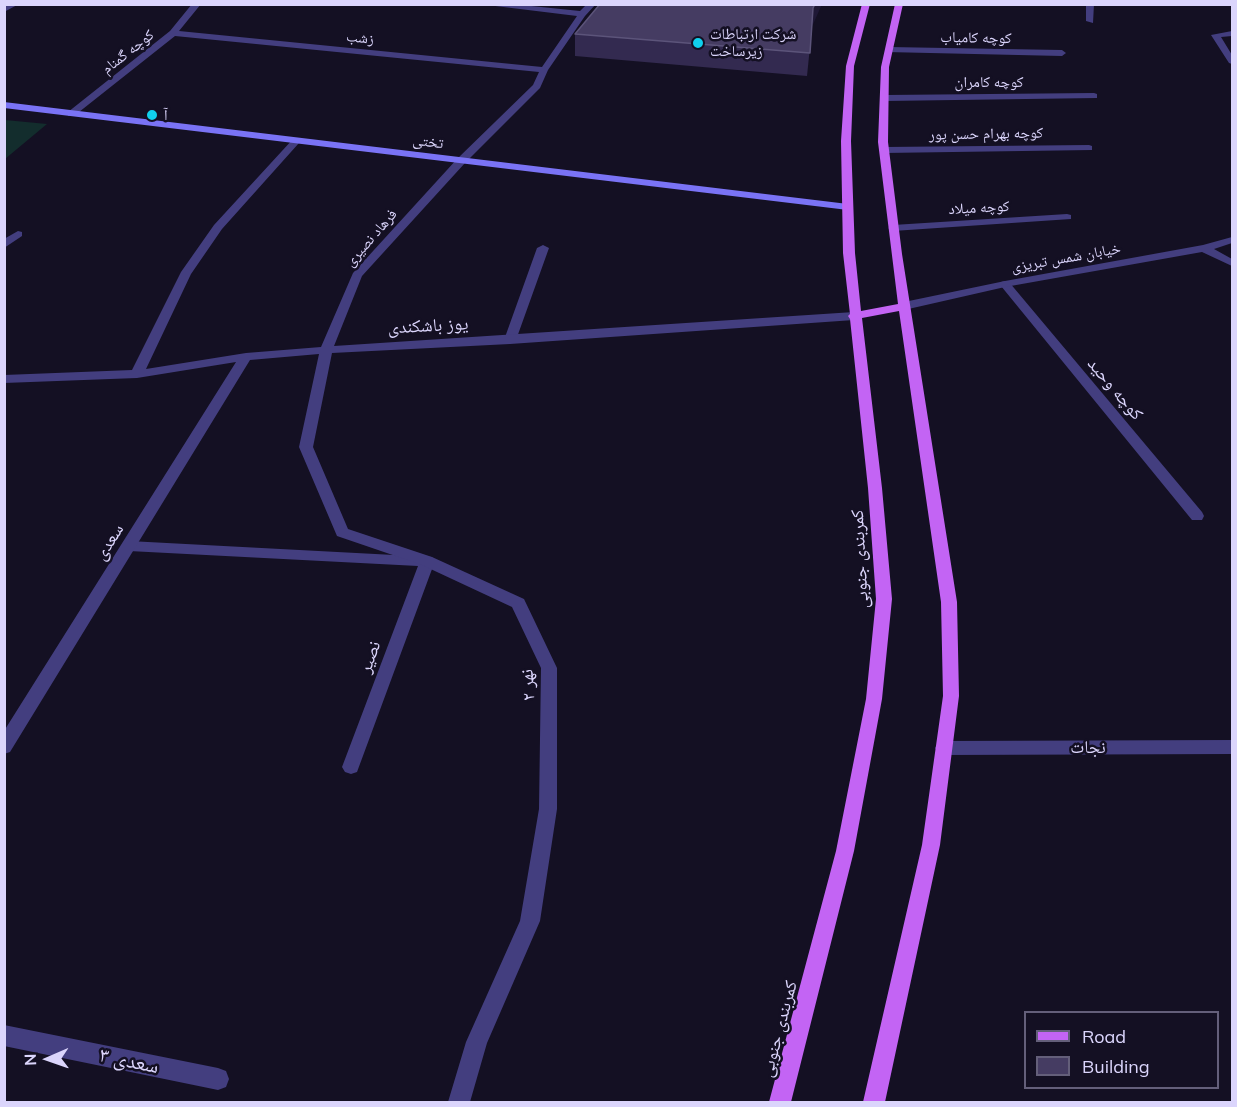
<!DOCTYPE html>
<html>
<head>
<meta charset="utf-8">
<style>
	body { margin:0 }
	#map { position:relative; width:1237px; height:1107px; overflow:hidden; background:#141023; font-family:Mulish,sans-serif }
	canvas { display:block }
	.frame { position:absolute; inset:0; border:6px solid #dbd5fc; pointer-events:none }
	.legend { position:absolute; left:1024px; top:1011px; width:195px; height:78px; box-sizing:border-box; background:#141023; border:2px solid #645f7a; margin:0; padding:8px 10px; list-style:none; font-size:18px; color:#dbd5fc }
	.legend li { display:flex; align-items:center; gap:12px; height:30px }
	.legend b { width:30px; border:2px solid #645f7a }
	.north { position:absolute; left:18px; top:1029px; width:60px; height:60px; -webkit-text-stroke:4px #141023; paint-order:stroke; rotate:268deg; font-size:16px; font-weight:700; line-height:24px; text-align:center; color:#dbd5fc }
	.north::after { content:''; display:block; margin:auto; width:21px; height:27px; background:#dbd5fc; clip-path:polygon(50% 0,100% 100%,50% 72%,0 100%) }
</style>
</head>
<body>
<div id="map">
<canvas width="1237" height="1107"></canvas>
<div class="frame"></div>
<ul class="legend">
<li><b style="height:8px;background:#c364f4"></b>Road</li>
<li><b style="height:16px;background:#453c62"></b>Building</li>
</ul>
<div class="north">N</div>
</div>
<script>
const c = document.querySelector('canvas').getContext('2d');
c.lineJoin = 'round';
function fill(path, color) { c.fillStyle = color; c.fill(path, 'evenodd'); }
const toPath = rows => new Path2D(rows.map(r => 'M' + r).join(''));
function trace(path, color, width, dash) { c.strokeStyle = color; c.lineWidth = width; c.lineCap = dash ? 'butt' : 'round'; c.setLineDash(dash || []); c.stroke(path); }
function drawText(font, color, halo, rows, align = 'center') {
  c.font = font + ' Mulish,"Noto Naskh Arabic",sans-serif'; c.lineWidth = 5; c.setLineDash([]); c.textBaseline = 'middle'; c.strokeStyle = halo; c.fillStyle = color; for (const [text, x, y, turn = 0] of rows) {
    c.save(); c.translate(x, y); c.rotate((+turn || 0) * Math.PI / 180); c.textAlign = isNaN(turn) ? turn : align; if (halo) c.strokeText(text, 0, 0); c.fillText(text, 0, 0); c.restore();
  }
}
fill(toPath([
	[5,120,47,124,5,159]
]), '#132d2d');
fill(toPath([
	[1094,93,1097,94,1097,98,885,101,880,98,885,95,1094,93],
	[1089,145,1092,146,1092,150,884,153,879,150,884,147,1089,145],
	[1067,214,1071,215,1071,219,893,231,888,228,893,225,1067,214],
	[18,231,22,232,22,236,4,248,4,239,18,231],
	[543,245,549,248,516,340,510,344,506,343,504,340,537,248,543,245],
	[1005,281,1009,282,1202,512,1204,516,1202,520,1192,520,1001,286,1001,282,1005,281],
	[129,541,432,557,435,561,357,772,351,774,345,772,342,767,418,566,129,551,122,546,129,541],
	[4,1025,218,1068,226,1071,229,1079,226,1087,218,1090,4,1046,4,1025]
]), '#433e7f');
fill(toPath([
	[8,4,19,4,4,12,4,6,8,4],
	[192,4,201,4,179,31,542,67,577,16,479,4,512,4,580,11,587,4,596,4,585,16,548,70,540,88,465,163,362,276,334,346,854,312,860,316,854,320,510,344,332,353,313,447,348,529,432,557,524,599,557,668,557,809,540,921,487,1043,470,1102,448,1102,466,1042,520,921,539,809,541,668,512,607,422,565,337,536,299,447,319,354,250,360,10,752,4,754,4,731,236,362,137,378,4,383,4,375,132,370,181,272,214,225,293,139,296,138,301,141,299,143,222,229,191,274,146,369,246,353,321,347,353,273,457,159,533,85,539,72,175,36,74,116,68,116,68,112,170,31,192,4],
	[1086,4,1094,4,1093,23,1086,21,1086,4],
	[1232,31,1232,36,1221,37,1232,55,1232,64,1229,63,1211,35,1232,31],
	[889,47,1062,50,1066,53,1062,56,886,52,885,50,889,47],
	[1232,237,1232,243,1214,249,1232,259,1232,266,1202,252,1005,287,904,310,898,306,904,302,1005,281,1203,245,1232,237],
	[1232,740,1232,754,944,755,938,753,935,748,938,743,944,741,1232,740]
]), '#433e7f');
fill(toPath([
	[4,102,848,204,853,207,848,210,4,108,4,102]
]), '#7a73f5');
fill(toPath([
	[862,4,870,4,854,66,851,141,855,253,861,311,898,304,878,142,881,67,895,4,903,4,889,67,888,142,902,254,957,602,959,696,940,845,885,1102,863,1102,922,845,943,696,941,602,899,311,862,318,882,488,892,599,882,699,854,851,791,1102,769,1102,836,851,866,699,876,599,868,488,850,319,848,316,850,314,843,253,841,141,846,66,862,4]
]), '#c364f4');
fill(toPath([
	[812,27,807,76,575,56,575,34]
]), '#332a50');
fill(toPath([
	[815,4,822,4,811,29,813,8]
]), '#1f1836');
const building = toPath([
	[600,4,815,4,813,8,810,53,575,34,600,4]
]);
fill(building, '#453c62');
trace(building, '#5c547a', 1.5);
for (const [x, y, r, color] of [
	[698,43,6,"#10d0ed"],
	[152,115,6,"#10d0ed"]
]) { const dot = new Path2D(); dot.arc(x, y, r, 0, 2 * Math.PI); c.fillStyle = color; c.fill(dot); trace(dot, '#141023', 2); }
drawText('15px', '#dbd5fc', '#141023', [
	["شرکت ارتباطات",710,34],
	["زیرساخت",710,51],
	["آ",164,115]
], 'left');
drawText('15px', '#dbd5fc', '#141023', [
	["زشب",360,38,6],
	["کوچه کامیاب",976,38,1],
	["کوچه گمنام",128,52,-38],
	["کوچه کامران",989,82],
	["کوچه بهرام حسن پور",986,134,-1],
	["تختی",428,142,7],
	["کوچه میلاد",979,208,-3],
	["فرهاد نصیری",371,238,-49],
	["خیابان شمس تبریزی",1066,258,-10]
]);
drawText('18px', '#dbd5fc', '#141023', [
	["یوز باشکندی",428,326,-3],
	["کوچه وحید",1115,389,50],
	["سعدی",109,542,-58],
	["کمربندی جنوبی",860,559,-93],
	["نصیر",370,657,-70],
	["نهر ۲",528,685,-94],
	["نجات",1088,748],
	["کمربندی جنوبی",779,1029,-75]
]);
drawText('21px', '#dbd5fc', '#141023', [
	["سعدی ۳",129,1061,12]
]);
</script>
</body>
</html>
